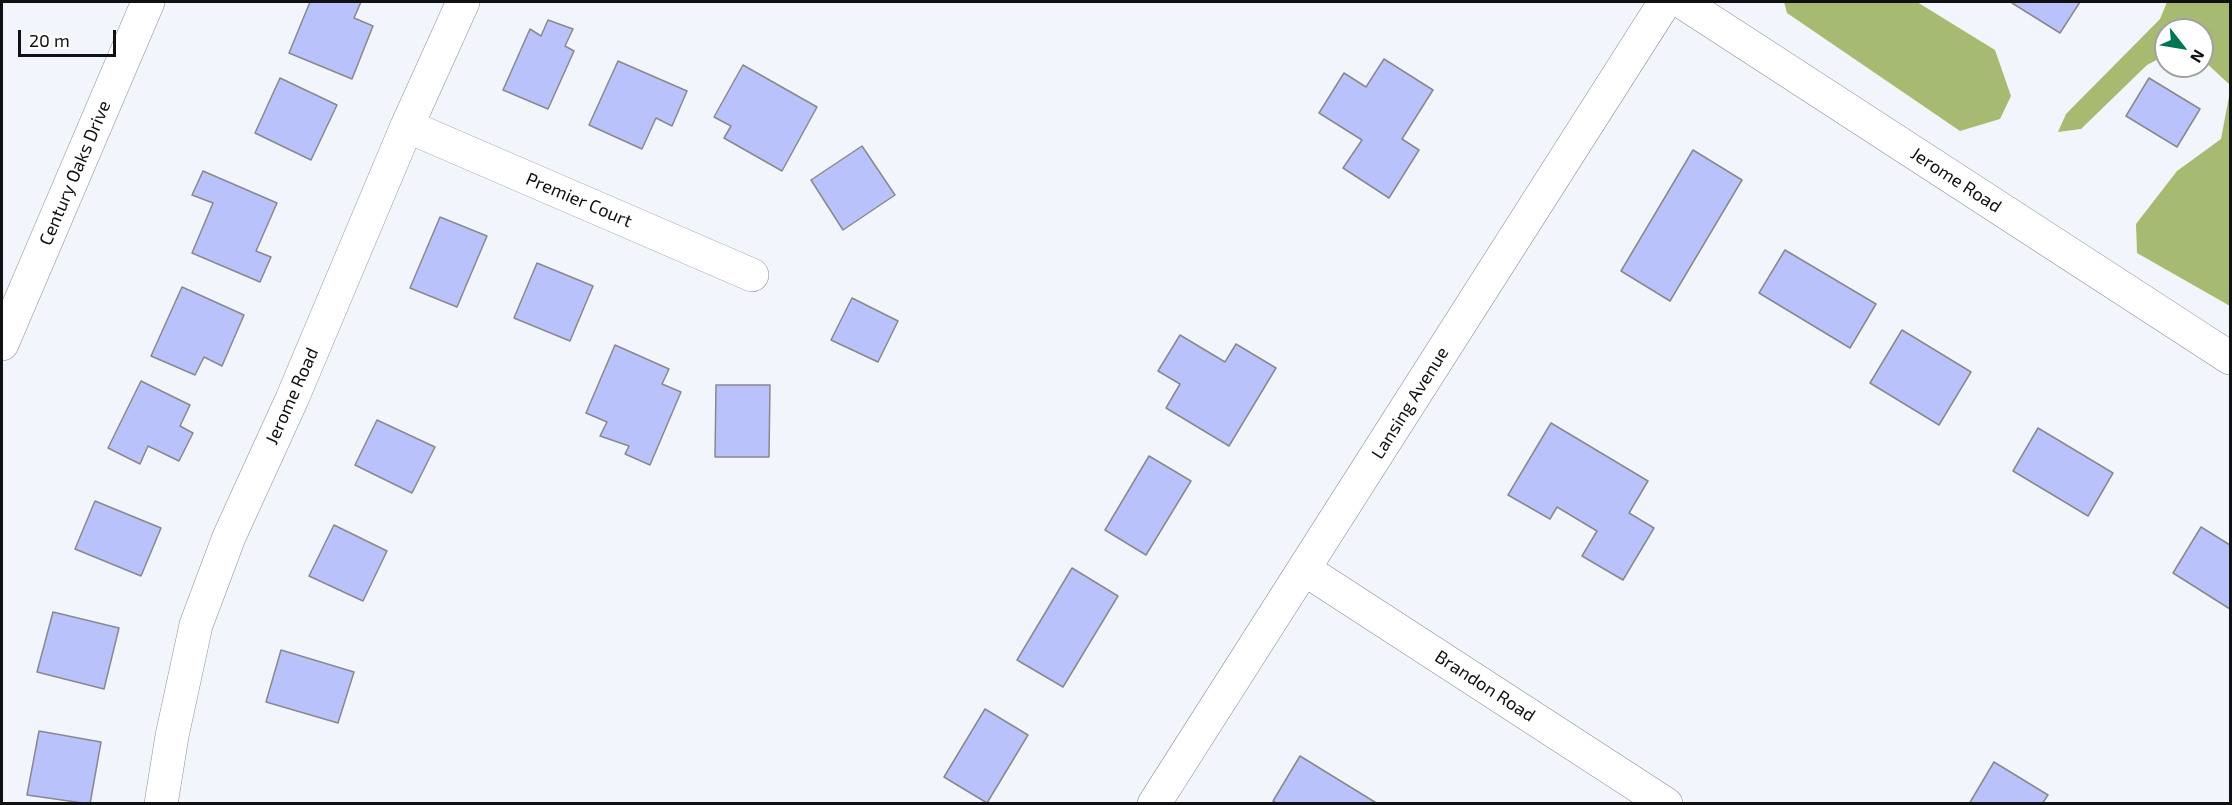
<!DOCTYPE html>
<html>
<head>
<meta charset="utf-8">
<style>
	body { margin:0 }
	#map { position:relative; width:2232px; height:805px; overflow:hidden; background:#f3f5fc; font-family:"Exo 2",sans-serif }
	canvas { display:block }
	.frame { position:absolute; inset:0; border:3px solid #111113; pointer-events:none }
	.north { position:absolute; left:2154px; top:18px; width:60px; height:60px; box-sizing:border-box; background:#fff; border:2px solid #a0a0a1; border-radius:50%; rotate:121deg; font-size:16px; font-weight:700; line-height:24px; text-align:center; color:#111113 }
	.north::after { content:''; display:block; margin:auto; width:21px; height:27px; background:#007551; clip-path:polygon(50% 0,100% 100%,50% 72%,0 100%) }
	.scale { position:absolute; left:18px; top:30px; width:98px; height:27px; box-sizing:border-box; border:3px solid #111113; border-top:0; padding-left:8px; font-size:18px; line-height:21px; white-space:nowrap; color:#111113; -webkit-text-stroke:4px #fff; paint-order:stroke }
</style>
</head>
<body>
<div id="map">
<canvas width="2232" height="805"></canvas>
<div class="frame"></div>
<div class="north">N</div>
<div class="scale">20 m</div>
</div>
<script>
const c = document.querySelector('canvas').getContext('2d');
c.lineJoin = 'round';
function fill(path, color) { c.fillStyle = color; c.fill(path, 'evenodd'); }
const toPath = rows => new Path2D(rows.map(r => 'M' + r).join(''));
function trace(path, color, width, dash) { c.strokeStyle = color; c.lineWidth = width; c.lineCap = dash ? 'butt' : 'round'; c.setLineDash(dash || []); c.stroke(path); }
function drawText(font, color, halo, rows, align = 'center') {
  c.font = font + ' "Exo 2",sans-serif'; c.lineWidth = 4.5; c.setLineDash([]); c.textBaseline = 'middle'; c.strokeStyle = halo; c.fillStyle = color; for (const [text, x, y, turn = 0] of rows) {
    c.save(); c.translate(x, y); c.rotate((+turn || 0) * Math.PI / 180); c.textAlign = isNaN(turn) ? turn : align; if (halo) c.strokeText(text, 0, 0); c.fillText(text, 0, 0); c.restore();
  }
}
fill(toPath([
	[1784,2,1917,2,1995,50,2011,96,2000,119,1960,131,1787,13],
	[2167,2,2230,2,2230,85,2202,59,2202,30,2166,30,2166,55,2147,65,2081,129,2058,132,2066,114,2160,19],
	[2230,91,2230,306,2137,253,2136,224,2177,171,2221,139]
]), '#a6bb71');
const building = toPath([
	[310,2,361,2,354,18,373,26,352,79,289,53,310,2],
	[2013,2,2080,2,2060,33,2012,3,2013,2],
	[548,20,573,29,565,46,574,51,548,109,503,90,530,29,541,36,548,20],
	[1384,59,1433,90,1402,139,1419,150,1389,198,1343,168,1362,140,1319,113,1344,73,1366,87,1384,59],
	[618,61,687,91,672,126,656,118,642,149,589,125,618,61],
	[743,65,817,107,782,171,724,138,731,126,714,117,743,65],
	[280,78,337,105,311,160,255,133,280,78],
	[2149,78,2200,109,2177,147,2126,116,2149,78],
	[862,146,895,195,843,230,811,180,862,146],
	[1693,150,1742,180,1670,301,1621,271,1693,150],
	[203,171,277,203,256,251,271,257,260,282,192,253,213,203,192,195,203,171],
	[440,217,487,236,457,307,410,288,440,217],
	[1785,250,1876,304,1850,348,1759,293,1785,250],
	[537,263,593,286,570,341,514,318,537,263],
	[182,287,244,315,222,366,204,357,195,375,151,356,182,287],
	[852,298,898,321,878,362,831,340,852,298],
	[1902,330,1971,372,1939,425,1870,383,1902,330],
	[1180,335,1225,362,1236,344,1276,368,1229,446,1166,408,1180,384,1158,371,1180,335],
	[615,345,669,369,662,384,681,392,650,465,625,454,629,446,600,436,607,422,586,413,615,345],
	[141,381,190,405,180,426,193,433,179,461,148,446,140,464,108,448,141,381],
	[716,385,770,385,769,457,715,457,716,385],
	[377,420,435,447,412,493,355,465,377,420],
	[1551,423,1648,481,1629,513,1654,528,1623,580,1582,556,1597,531,1557,507,1550,519,1508,495,1551,423],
	[2038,428,2113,473,2088,516,2013,471,2038,428],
	[1149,456,1191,481,1146,555,1105,530,1149,456],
	[95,501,161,528,141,576,75,549,95,501],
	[334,525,387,551,363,601,309,576,334,525],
	[2201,527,2230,545,2230,609,2173,573,2201,527],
	[1072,568,1118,596,1063,687,1017,660,1072,568],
	[53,612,119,628,104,689,37,672,53,612],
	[281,650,354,672,338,723,266,702,281,650],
	[985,709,1028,735,987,803,944,777,985,709],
	[39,731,101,742,90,804,27,795,39,731],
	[1300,756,1378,804,1278,804,1273,801,1300,756],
	[1994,762,2048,795,2042,804,1969,804,1994,762]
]);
fill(building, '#b9c2fb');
trace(building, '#88898f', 1.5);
const minor = toPath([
	[1682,2,2230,358],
	[407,126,752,275],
	[2,344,148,2],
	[1304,569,1666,804],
	[161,804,172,736,196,625,229,537,292,399,407,126,463,2],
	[1154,804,1665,2]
]);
trace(minor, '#8c8d93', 34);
trace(minor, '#fff', 33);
drawText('18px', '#111113', '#fff', [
	["Century Oaks Drive",75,173,-67],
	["Jerome Road",1956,180,33],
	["Premier Court",579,200,23],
	["Jerome Road",292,396,-66],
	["Lansing Avenue",1410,403,-58],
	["Brandon Road",1485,686,33]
]);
</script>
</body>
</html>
